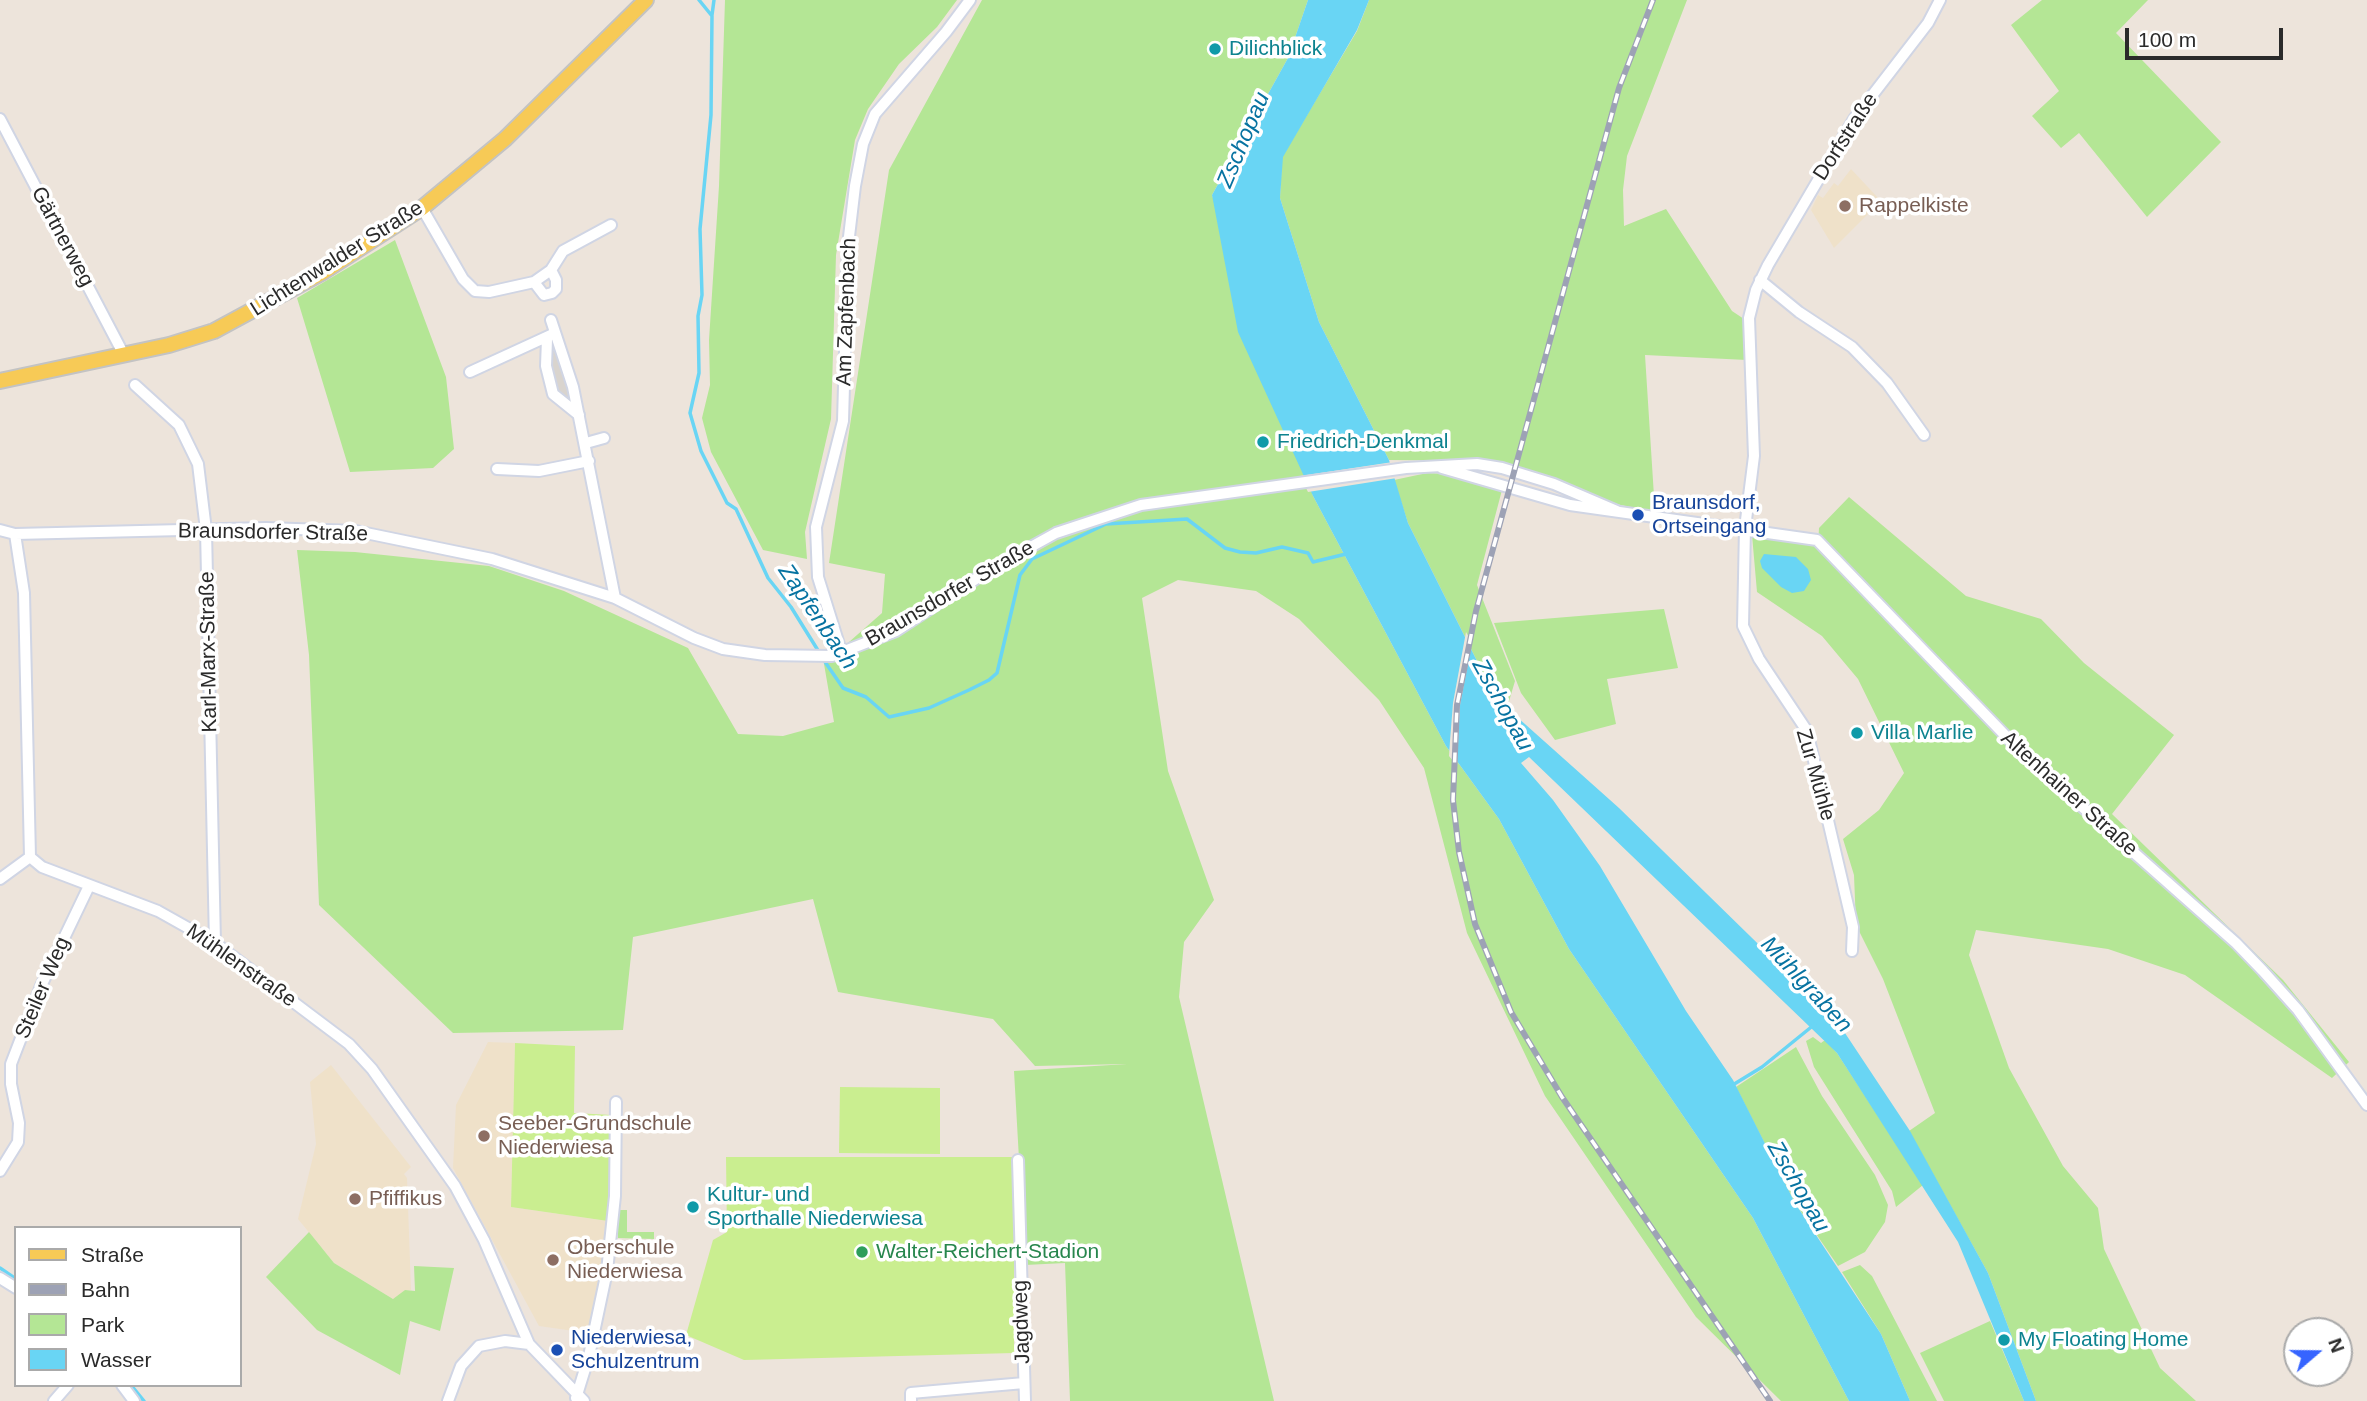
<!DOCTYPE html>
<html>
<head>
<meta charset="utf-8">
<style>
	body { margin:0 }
	#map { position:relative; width:2367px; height:1401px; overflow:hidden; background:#ede4db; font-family:Helvetica,sans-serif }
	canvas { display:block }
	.legend { position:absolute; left:14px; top:1226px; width:228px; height:161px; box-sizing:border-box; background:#fff; border:2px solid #aaa; margin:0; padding:9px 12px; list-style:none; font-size:21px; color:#2a2a2a }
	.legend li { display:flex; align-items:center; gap:14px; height:35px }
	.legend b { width:35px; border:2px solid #aaa }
	.north { position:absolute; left:2283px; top:1317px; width:70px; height:70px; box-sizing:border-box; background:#fff; border:2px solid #aaa; border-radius:50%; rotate:70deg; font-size:19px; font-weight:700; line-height:28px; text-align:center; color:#2a2a2a }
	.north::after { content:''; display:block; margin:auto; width:24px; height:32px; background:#3664ff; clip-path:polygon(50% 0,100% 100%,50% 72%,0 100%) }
	.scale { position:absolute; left:2125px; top:28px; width:158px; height:32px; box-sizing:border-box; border:4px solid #2a2a2a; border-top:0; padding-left:9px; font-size:21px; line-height:24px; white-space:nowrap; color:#2a2a2a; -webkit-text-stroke:5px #fff; paint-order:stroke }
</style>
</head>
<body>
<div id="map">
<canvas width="2367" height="1401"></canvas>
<ul class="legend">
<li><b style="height:9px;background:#f7ca56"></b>Straße</li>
<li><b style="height:9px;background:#9da2b5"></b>Bahn</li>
<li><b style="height:19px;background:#b4e695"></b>Park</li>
<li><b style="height:19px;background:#69d5f4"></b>Wasser</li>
</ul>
<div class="north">N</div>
<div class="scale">100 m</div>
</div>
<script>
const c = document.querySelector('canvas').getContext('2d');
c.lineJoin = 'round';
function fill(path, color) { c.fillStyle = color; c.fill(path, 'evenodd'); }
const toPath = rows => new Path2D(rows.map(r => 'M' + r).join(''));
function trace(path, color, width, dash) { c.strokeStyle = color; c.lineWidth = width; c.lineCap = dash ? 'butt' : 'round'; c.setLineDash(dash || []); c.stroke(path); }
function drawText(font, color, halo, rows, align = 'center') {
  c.font = font + ' Helvetica,sans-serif'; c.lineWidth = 7; c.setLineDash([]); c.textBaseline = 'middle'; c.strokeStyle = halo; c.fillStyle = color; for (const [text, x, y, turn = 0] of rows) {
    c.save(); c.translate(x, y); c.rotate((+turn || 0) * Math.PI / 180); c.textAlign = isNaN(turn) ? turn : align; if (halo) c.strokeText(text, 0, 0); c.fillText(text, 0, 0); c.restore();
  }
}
fill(toPath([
	[1851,169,1881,201,1834,248,1811,210,1818,195,1823,198,1834,183,1838,186],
	[488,1042,515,1043,511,1207,608,1221,601,1276,588,1333,539,1326,453,1168,456,1105],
	[331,1065,411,1167,404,1174,407,1178,411,1290,405,1290,400,1297,393,1299,334,1263,298,1219,316,1144,310,1082]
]), '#efe1c9');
fill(toPath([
	[725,0,957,0,937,27,899,64,868,109,855,140,836,255,831,419,805,532,807,559,763,550,711,452,702,418,710,385,709,340,719,186],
	[982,0,1308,0,1288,58,1212,195,1313,496,1446,746,1499,819,1569,949,1753,1218,1849,1401,1781,1401,1696,1317,1545,1096,1467,933,1424,768,1379,700,1299,619,1256,591,1178,580,1142,598,1168,771,1214,900,1184,942,1179,997,1274,1401,1070,1401,1065,1263,1025,1265,1014,1071,1127,1064,1035,1066,993,1019,838,992,813,899,633,937,623,1030,453,1033,319,905,309,655,297,550,355,552,489,566,564,591,688,648,738,734,783,736,834,722,824,664,882,613,885,574,829,563,889,170],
	[1369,0,1687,0,1627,156,1623,190,1624,226,1666,209,1732,311,1744,319,1747,360,1645,355,1655,512,1606,502,1492,461,1389,460,1319,322,1280,198,1282,157,1357,31],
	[2042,0,2148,0,2116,33,2221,142,2147,217,2079,133,2061,148,2032,116,2059,91,2011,25],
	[395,240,446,377,454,449,433,468,350,472,297,298],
	[1427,473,1447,474,1502,490,1477,585,1515,681,1507,708,1492,691,1408,523,1394,480],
	[1849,497,1966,596,2041,619,2084,663,2174,735,2112,814,2283,980,2349,1062,2332,1078,2185,975,2108,949,1976,930,1969,955,2009,1068,2063,1166,2098,1208,2104,1249,2160,1368,2196,1401,2036,1401,1988,1273,1909,1131,1935,1113,1883,979,1856,925,1854,875,1843,839,1879,810,1904,773,1858,679,1822,636,1757,592,1752,535,1801,540,1818,547,1819,528],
	[1664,609,1678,668,1607,679,1616,724,1555,740,1521,693,1494,623],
	[1813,1037,1821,1043,1825,1040,1837,1053,1923,1185,1896,1207,1892,1191,1814,1067,1806,1041],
	[1796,1047,1822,1096,1875,1175,1888,1205,1885,1222,1865,1252,1838,1266,1795,1203,1736,1087],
	[618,1210,627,1210,627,1232,654,1232,654,1239,618,1238],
	[309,1232,334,1263,393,1299,405,1290,415,1291,414,1266,454,1268,440,1331,410,1321,400,1375,317,1330,266,1277],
	[1860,1265,1872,1276,1937,1401,1910,1401,1881,1334,1842,1272],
	[1990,1321,2024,1401,1944,1401,1920,1353]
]), '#b4e695');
fill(toPath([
	[515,1043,575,1046,574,1113,612,1115,608,1221,511,1207],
	[840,1087,940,1088,940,1154,839,1153],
	[726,1157,1014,1157,1014,1353,744,1360,686,1335,713,1240,727,1232]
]), '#caee90');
fill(toPath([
	[547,345,553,351,557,351,576,409,553,394]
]), '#d9d4ce');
fill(toPath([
	[1308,0,1369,0,1357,30,1283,157,1280,198,1319,322,1389,460,1408,523,1492,691,1507,708,1619,808,1837,1021,1910,1131,1988,1273,2036,1401,2024,1401,1958,1242,1837,1053,1529,757,1521,763,1553,800,1600,866,1686,1011,1733,1080,1795,1203,1881,1334,1910,1401,1849,1401,1753,1218,1569,949,1499,819,1446,746,1313,496,1238,332,1212,195,1288,58],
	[1764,554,1796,557,1808,569,1811,580,1804,591,1792,593,1781,587,1762,568,1760,561]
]), '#69d5f4');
fill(toPath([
	[1393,462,1397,478,1308,492,1300,476],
	[1466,632,1472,643,1460,705,1457,766,1449,756,1450,741,1453,703]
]), '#ede4db');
trace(toPath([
	[699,0,712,16,711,115,700,229,702,295,698,316,699,373,690,413,701,451,727,503,736,509,768,578,791,607,819,652],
	[712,15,714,0],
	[823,659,843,688,866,697,889,717,929,708,969,690,989,680,997,673,1020,575,1032,559,1106,524,1187,519,1225,548,1240,552,1256,553,1282,547,1308,553,1313,562,1346,554],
	[1731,1086,1762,1067,1815,1024],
	[0,1268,16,1279],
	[131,1385,144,1401]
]), '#69d5f4', 3.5);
const minor = toPath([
	[0,119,124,355],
	[422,208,463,279,475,291,489,292,534,282,544,295,552,293,556,289,556,280,551,270],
	[1760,280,1799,312,1852,347,1887,383,1924,435],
	[534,282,551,270,563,251,611,225],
	[551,320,573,387,615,598],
	[547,339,546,366,553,394,579,415],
	[470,372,555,333],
	[135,385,179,425,198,464,206,530,215,943],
	[586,443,604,438],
	[1442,468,1570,505,1817,540,2026,757,2236,943,2263,971,2298,1010,2367,1105],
	[497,469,539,471,589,461],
	[0,530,15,534,266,528,356,531,492,559,615,598,694,638,723,649,765,655,832,656,896,631,991,569,1056,533,1141,505,1406,468,1477,464,1502,468,1554,484,1617,511],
	[15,534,24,593,30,857,42,867,158,911,215,943,349,1044,372,1069,455,1186,484,1240,529,1344,584,1401],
	[842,654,818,577,816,527,843,421,848,245,855,186,863,144,875,114,946,32,970,0],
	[0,879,30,857],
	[1852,951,1853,927,1807,731,1759,659,1743,626,1745,528,1754,456,1749,318,1756,290,1768,265,1854,119,1928,23,1940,0],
	[1018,1160,1025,1401],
	[0,1171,18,1142,19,1123,11,1084,11,1064,41,986,89,886],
	[0,1278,16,1288],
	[122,1385,134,1401],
	[576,1398,589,1356,607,1271,615,1196,616,1102],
	[54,1401,68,1385],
	[448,1401,461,1366,479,1346,505,1341,529,1344],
	[911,1401,911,1393,1024,1383]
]);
const major = toPath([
	[0,381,169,345,214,331,323,272,422,208,505,139,646,0]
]);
trace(minor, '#d0d5e4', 14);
trace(major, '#c3c3c3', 18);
trace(minor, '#fff', 10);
trace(major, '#f7ca56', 14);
const rail = toPath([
	[1653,0,1619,88,1476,611,1457,705,1453,800,1459,852,1475,924,1511,1012,1562,1097,1770,1401]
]);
trace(rail, '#9da2b5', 6);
trace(rail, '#fff', 3.5, [10]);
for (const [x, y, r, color] of [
	[1215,49,7,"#0f9aa8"],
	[1845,206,7,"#8d6e63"],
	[1263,442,7,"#0f9aa8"],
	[1638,515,7,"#1a4fb4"],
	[1857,733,7,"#0f9aa8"],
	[484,1136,7,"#8d6e63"],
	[355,1199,7,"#8d6e63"],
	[693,1207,7,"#0f9aa8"],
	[862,1252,7,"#2e9e5b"],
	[553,1260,7,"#8d6e63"],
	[2004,1340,7,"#0f9aa8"],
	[557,1350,7,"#1a4fb4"]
]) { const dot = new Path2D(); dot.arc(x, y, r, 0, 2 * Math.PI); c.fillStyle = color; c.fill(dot); trace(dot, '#fff', 2.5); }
drawText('21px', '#0d838f', '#fff', [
	["Dilichblick",1229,49],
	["Friedrich-Denkmal",1277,442],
	["Villa Marlie",1871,733],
	["Kultur- und",707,1195],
	["Sporthalle Niederwiesa",707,1219],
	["My Floating Home",2018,1340]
], 'left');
drawText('21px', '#2a2a2a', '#fff', [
	["Dorfstraße",1846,137,-57],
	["Gärtnerweg",62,237,62],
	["Lichtenwalder Straße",337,259,-32],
	["Am Zapfenbach",847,312,-88],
	["Braunsdorfer Straße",273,533,1],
	["Braunsdorfer Straße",950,594,-30],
	["Karl-Marx-Straße",209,652,-91],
	["Zur Mühle",1815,775,74],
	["Altenhainer Straße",2069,794,42],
	["Mühlenstraße",241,966,35],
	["Steiler Weg",43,988,-67],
	["Jagdweg",1022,1322,-92]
]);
drawText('21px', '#785e54', '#fff', [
	["Rappelkiste",1859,206],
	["Seeber-Grundschule",498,1124],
	["Niederwiesa",498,1148],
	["Pfiffikus",369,1199],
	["Oberschule",567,1248],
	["Niederwiesa",567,1272]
], 'left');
drawText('21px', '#164399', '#fff', [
	["Braunsdorf,",1652,503],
	["Ortseingang",1652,527],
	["Niederwiesa,",571,1338],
	["Schulzentrum",571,1362]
], 'left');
drawText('21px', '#27864d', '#fff', [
	["Walter-Reichert-Stadion",876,1252]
], 'left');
drawText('italic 23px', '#0773a1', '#fff', [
	["Zschopau",1244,140,-67],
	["Zapfenbach",817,617,56],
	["Zschopau",1502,705,61],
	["Mühlgraben",1806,985,47],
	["Zschopau",1798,1187,60]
]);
</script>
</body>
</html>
